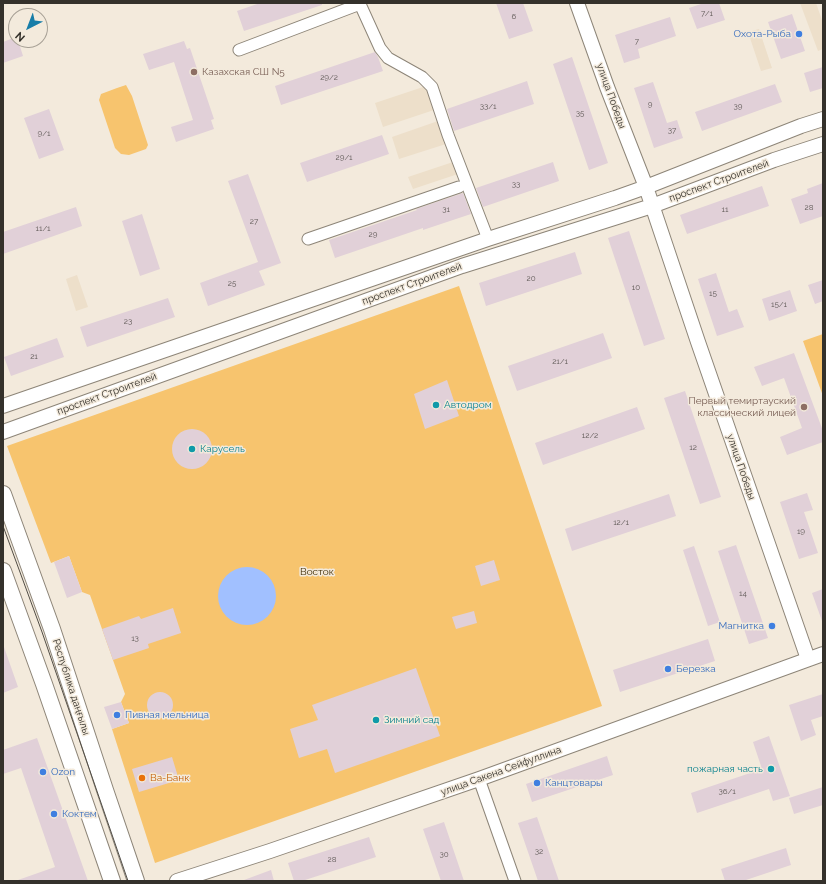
<!DOCTYPE html>
<html>
<head>
<meta charset="utf-8">
<style>
	body { margin:0 }
	#map { position:relative; width:826px; height:884px; overflow:hidden; background:#f3eadc; font-family:Raleway,sans-serif }
	canvas { display:block }
	.frame { position:absolute; inset:0; border:4px solid #34312b; pointer-events:none }
	.north { position:absolute; left:8px; top:8px; width:40px; height:40px; box-sizing:border-box; background:#f3eadc; border:1px solid #a7a095; border-radius:50%; rotate:222deg; font-size:11px; font-weight:700; line-height:16px; text-align:center; color:#34312b }
	.north::after { content:''; display:block; margin:auto; width:14px; height:18px; background:#177da8; clip-path:polygon(50% 0,100% 100%,50% 72%,0 100%) }
</style>
</head>
<body>
<div id="map">
<canvas width="826" height="884"></canvas>
<div class="frame"></div>
<div class="north">N</div>
</div>
<script>
const c = document.querySelector('canvas').getContext('2d');
c.lineJoin = 'round';
function fill(path, color) { c.fillStyle = color; c.fill(path, 'evenodd'); }
const toPath = rows => new Path2D(rows.map(r => 'M' + r).join(''));
function trace(path, color, width, dash) { c.strokeStyle = color; c.lineWidth = width; c.lineCap = dash ? 'butt' : 'round'; c.setLineDash(dash || []); c.stroke(path); }
function drawText(font, color, halo, rows, align = 'center') {
  c.font = font + ' Raleway,sans-serif'; c.lineWidth = 3; c.setLineDash([]); c.textBaseline = 'middle'; c.strokeStyle = halo; c.fillStyle = color; for (const [text, x, y, turn = 0] of rows) {
    c.save(); c.translate(x, y); c.rotate((+turn || 0) * Math.PI / 180); c.textAlign = isNaN(turn) ? turn : align; if (halo) c.strokeText(text, 0, 0); c.fillText(text, 0, 0); c.restore();
  }
}
fill(toPath([
	[800,3,816,3,823,23,823,49,818,51],
	[759,29,772,68,761,71,748,32],
	[429,85,437,109,383,127,375,103],
	[438,121,446,144,399,159,392,137],
	[456,161,461,173,413,189,408,177],
	[77,275,88,307,76,311,66,279]
]), '#eddfca');
fill(toPath([
	[126,85,132,96,148,145,146,149,129,155,121,154,115,148,99,100,101,94,117,88],
	[459,286,602,706,155,863,112,729,129,723,121,702,125,694,102,629,90,595,82,592,69,556,51,563,7,446],
	[823,334,823,396,803,341]
]), '#f7c46e');
fill(toPath([
	'218 596a29 29 0 1 1 58 0a29 29 0 1 1-58 0Z'
]), '#a1c0ff');
fill(toPath([
	[260,3,322,3,322,5,244,31,237,11],
	[496,3,523,3,533,31,509,39],
	[704,3,719,3,725,20,697,29,689,8],
	[792,14,805,51,781,59,768,22],
	[670,17,676,36,638,49,640,58,624,63,615,35],
	[16,37,16,40,18,40,23,56,3,63,3,42],
	[184,41,187,49,190,48,214,119,211,120,214,129,176,142,171,127,193,120,174,62,149,70,143,54],
	[375,52,378,57,383,71,281,105,275,86],
	[572,57,608,163,589,170,553,64],
	[823,67,823,88,810,92,804,73],
	[527,81,534,104,454,131,447,109],
	[653,82,667,123,677,120,683,138,654,148,634,88],
	[775,84,782,102,702,131,695,112],
	[49,109,64,150,39,159,24,118],
	[382,135,389,154,307,182,300,163],
	[553,162,559,181,483,207,476,188],
	[248,174,281,263,259,271,265,285,208,306,200,283,258,262,228,181],
	[823,183,823,216,800,224,791,199,808,193,807,189],
	[762,186,769,206,687,234,680,215],
	[463,193,471,214,423,230,423,228,335,258,329,240,417,210,416,209],
	[76,207,82,226,3,254,3,232],
	[142,214,160,269,140,276,122,221],
	[629,231,665,339,644,346,608,238],
	[575,252,582,274,486,306,479,283],
	[716,273,729,312,737,309,744,327,717,336,698,279],
	[823,280,823,301,815,304,808,285],
	[790,290,797,311,769,321,762,299],
	[168,298,175,317,87,347,80,327],
	[603,333,612,358,517,391,508,366],
	[57,338,64,357,11,376,4,357],
	[794,353,823,431,823,442,787,455,780,437,802,428,784,378,762,386,754,367],
	[447,380,459,416,425,429,414,394],
	[685,391,721,497,700,504,664,398],
	[637,407,645,429,543,465,535,443],
	'172 449a20 20 0 1 1 40 0a20 20 0 1 1-40 0Z',
	[807,493,813,510,804,512,818,553,799,559,780,502],
	[669,494,676,516,572,551,565,529],
	[736,545,768,638,749,644,718,551],
	[694,546,720,622,708,626,683,550],
	[69,556,82,592,67,598,54,562],
	[494,560,500,580,481,586,475,566],
	[823,589,823,621,822,621,812,593],
	[173,608,181,633,148,644,149,648,113,660,102,629,139,616,141,619],
	[474,611,477,623,456,629,452,617],
	[708,639,715,661,620,692,613,670],
	[4,647,18,687,3,693,3,648],
	[416,668,440,736,335,773,327,749,299,758,290,729,318,720,312,705],
	'147 705a13 13 0 1 1 26 0a13 13 0 1 1-26 0Z',
	[823,694,823,716,811,720,816,735,801,741,789,705],
	[121,702,129,723,112,729,104,707],
	[769,736,790,796,773,801,769,789,697,813,691,793,762,769,753,742],
	[37,738,88,881,18,881,18,880,55,867,21,768,3,774,3,750],
	[607,756,613,775,532,802,526,784],
	[172,757,179,780,139,792,132,769],
	[823,787,823,805,794,814,789,798],
	[537,817,559,881,538,881,518,823],
	[444,822,464,881,441,881,423,829],
	[369,837,376,857,302,881,294,881,288,863],
	[786,848,791,865,743,881,725,881,721,869],
	[271,870,274,881,245,881,244,880]
]), '#e1d0d8');
const minor = toPath([
	[239,50,360,4,380,48,388,58,422,77,432,87,448,135,488,239],
	[308,239,459,187],
	[479,779,515,881]
]);
const tertiary = toPath([
	[577,3,607,87,646,187,698,342,808,659],
	[3,406,488,239,615,198,646,187,801,126,823,119],
	[3,432,462,266,652,206,774,160,823,144],
	[177,881,270,851,479,779,823,654]
]);
const secondary = toPath([
	[3,494,52,629,105,790,136,881],
	[3,571,44,684,112,881]
]);
trace(minor, '#8d8578', 13);
trace(tertiary, '#8d8578', 16);
trace(secondary, '#8d8578', 18);
trace(minor, '#fff', 11);
trace(tertiary, '#fff', 14);
trace(secondary, '#fff', 16);
trace(toPath([
	[3,526,42,632,128,881]
]), '#514d46', 1);
for (const [x, y, r, color] of [
	[799,34,4,"#3f7fe0"],
	[194,72,4,"#8d6e63"],
	[436,405,4,"#0f9aa8"],
	[804,407,4,"#8d6e63"],
	[192,449,4,"#0f9aa8"],
	[772,626,4,"#3f7fe0"],
	[668,669,4,"#3f7fe0"],
	[117,715,4,"#3f7fe0"],
	[376,720,4,"#0f9aa8"],
	[771,769,4,"#0f9aa8"],
	[43,772,4,"#3f7fe0"],
	[142,778,4,"#e8710a"],
	[537,783,4,"#3f7fe0"],
	[54,814,4,"#3f7fe0"]
]) { const dot = new Path2D(); dot.arc(x, y, r, 0, 2 * Math.PI); c.fillStyle = color; c.fill(dot); trace(dot, '#f3eadc', 1.5); }
drawText('8px', '#5f5956', null, [
	["7/1",707,14],
	["6",514,17],
	["7",637,42],
	["29/2",329,78],
	["9",650,105],
	["33/1",488,107],
	["39",738,107],
	["35",580,114],
	["37",672,131],
	["9/1",44,134],
	["29/1",344,158],
	["33",516,185],
	["28",809,208],
	["31",446,210],
	["11",725,210],
	["27",254,222],
	["11/1",43,229],
	["29",373,235],
	["20",531,279],
	["25",232,284],
	["10",636,288],
	["15",713,294],
	["15/1",779,305],
	["23",128,322],
	["21",34,357],
	["21/1",560,362],
	["12/2",590,436],
	["12",693,448],
	["12/1",621,523],
	["19",801,532],
	["14",743,594],
	["13",135,639],
	["36/1",727,792],
	["32",539,852],
	["30",444,855],
	["28",332,860]
]);
drawText('10px', '#366cbe', '#f3eadc', [
	["Охота-Рыба",791,34,"right"],
	["Магнитка",764,626,"right"],
	["Березка",676,669],
	["Пивная мельница",125,715],
	["Ozon",51,772],
	["Канцтовары",545,783],
	["Коктем",62,814]
], 'left');
drawText('10px', '#785e54', '#f3eadc', [
	["Казахская СШ N5",202,72],
	["Первый темиртауский",796,401,"right"],
	["классический лицей",796,413,"right"]
], 'left');
drawText('10px', '#34312b', '#f3eadc', [
	["улица Победы",611,96,70],
	["проспект Строителей",719,181,-20],
	["проспект Строителей",412,284,-20],
	["проспект Строителей",107,394,-20],
	["улица Победы",741,467,71],
	["Республика даңғылы",71,687,72],
	["улица Сакена Сейфуллина",501,771,-20]
]);
drawText('10px', '#0d838f', '#f3eadc', [
	["Автодром",444,405],
	["Карусель",200,449],
	["Зимний сад",384,720],
	["пожарная часть",763,769,"right"]
], 'left');
drawText('10px', '#402c05', '#f3eadc', [
	["Восток",317,572]
]);
drawText('10px', '#c56008', '#f3eadc', [
	["Ва-Банк",150,778]
], 'left');
</script>
</body>
</html>
